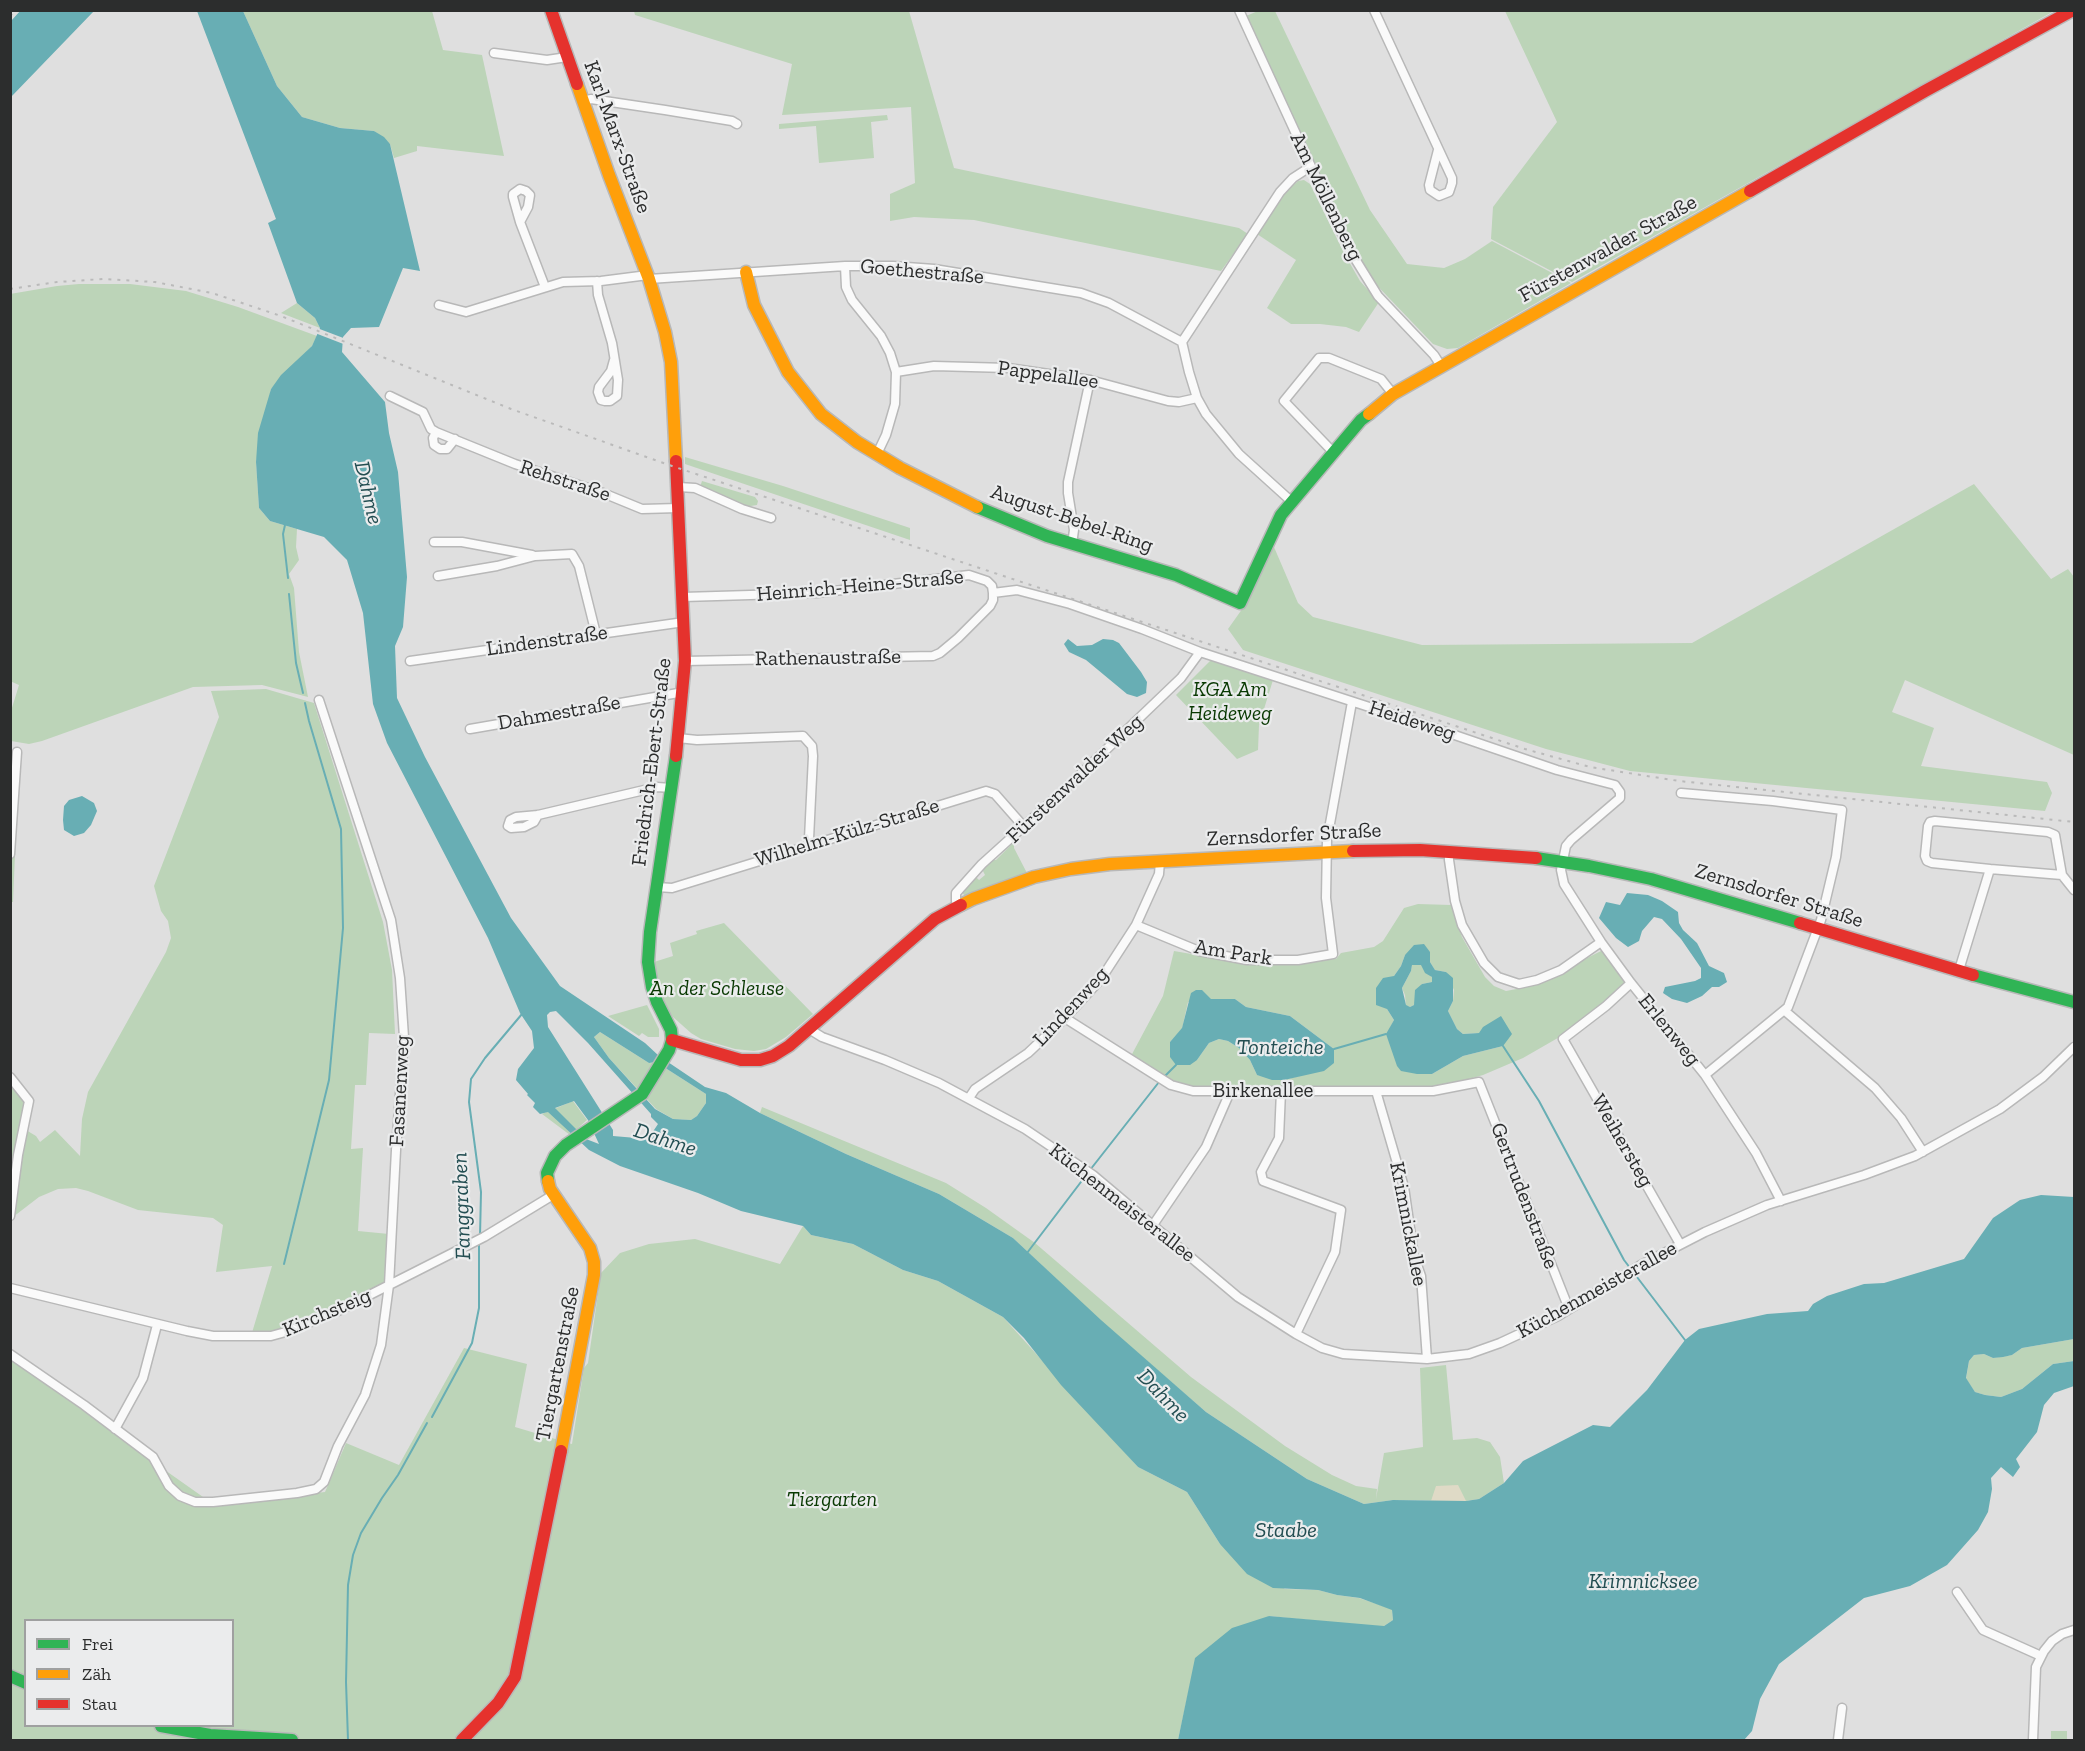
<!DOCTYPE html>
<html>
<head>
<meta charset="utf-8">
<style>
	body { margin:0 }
	#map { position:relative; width:2085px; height:1751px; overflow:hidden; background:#dfdfdf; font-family:"Zilla Slab",serif }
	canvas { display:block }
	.frame { position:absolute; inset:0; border:12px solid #2c2d2d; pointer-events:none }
	.legend { position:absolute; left:24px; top:1619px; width:210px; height:108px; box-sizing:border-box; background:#ebeced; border:2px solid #9fa0a0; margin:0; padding:8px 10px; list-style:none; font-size:18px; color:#2c2d2d }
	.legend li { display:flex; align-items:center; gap:12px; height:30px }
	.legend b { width:30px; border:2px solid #9fa0a0 }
</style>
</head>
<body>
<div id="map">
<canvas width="2085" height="1751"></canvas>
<div class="frame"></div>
<ul class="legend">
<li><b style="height:8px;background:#30b455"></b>Frei</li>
<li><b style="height:8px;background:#ff9f0a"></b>Zäh</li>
<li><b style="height:8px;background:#e5322d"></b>Stau</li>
</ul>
</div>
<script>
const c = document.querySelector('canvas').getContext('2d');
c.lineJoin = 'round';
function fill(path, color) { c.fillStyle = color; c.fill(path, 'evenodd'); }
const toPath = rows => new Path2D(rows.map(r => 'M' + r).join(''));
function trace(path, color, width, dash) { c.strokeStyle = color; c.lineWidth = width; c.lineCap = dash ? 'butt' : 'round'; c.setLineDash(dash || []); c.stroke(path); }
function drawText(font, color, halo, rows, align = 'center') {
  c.font = font + ' "Zilla Slab",serif'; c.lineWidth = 4.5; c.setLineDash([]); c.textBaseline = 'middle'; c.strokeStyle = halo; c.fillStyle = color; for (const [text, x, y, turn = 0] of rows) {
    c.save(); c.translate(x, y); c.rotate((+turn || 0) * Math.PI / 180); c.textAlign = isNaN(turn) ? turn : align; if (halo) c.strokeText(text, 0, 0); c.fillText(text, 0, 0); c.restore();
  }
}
fill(toPath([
	[243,11,432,11,443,50,482,55,504,156,417,146,417,151,394,158,390,144,374,131,340,128,302,117,277,86],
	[634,11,909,11,954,168,1239,228,1248,234,1221,271,974,220,914,217,890,221,890,194,915,183,911,107,782,115,792,64,635,15],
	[1258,11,1275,11,1370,210,1407,264,1444,268,1465,259,1492,241,1571,283,1458,348,1447,349,1433,344,1367,275,1351,248,1246,16],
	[1505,11,2054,11,1572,282,1491,239,1493,207,1557,122],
	[887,115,888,120,871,122,874,158,819,163,816,126,779,129,779,124],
	[1304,180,1310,184,1344,253,1360,281,1379,302,1359,332,1346,327,1320,324,1291,324,1267,308,1296,260,1257,234,1281,196,1298,181],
	[79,284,130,284,186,291,238,307,317,336,312,346,271,389,256,462,259,508,270,521,297,529,296,547,299,560,289,574,294,588,299,652,308,697,262,685,193,687,42,741,29,744,11,741,11,711,19,685,10,681,10,294,57,286],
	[297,303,315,318,320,328,281,313],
	[685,457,783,486,910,528,910,540,685,464],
	[702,481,755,497,758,501,757,505,744,507,700,487],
	[1974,484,2051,579,2068,569,2074,577,2074,755,1905,680,1892,712,1934,728,1921,766,2047,782,2052,793,2045,811,1630,771,1546,749,1243,650,1228,629,1245,605,1274,547,1298,603,1313,617,1422,645,1692,643],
	[1211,660,1273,680,1259,725,1258,750,1237,759,1176,695],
	[266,689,314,703,383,922,392,970,395,1034,369,1033,366,1085,355,1085,351,1149,363,1148,358,1231,389,1234,386,1281,379,1287,326,1314,273,1333,251,1336,272,1266,216,1272,223,1225,213,1218,138,1210,88,1191,76,1188,58,1189,39,1197,13,1217,26,1130,36,1136,40,1142,55,1130,80,1156,82,1119,88,1092,166,952,171,938,168,921,161,911,154,886,219,717,211,691],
	[10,756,19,760,13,902,10,902],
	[1014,842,1014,848,1028,875,968,897,964,895,962,892,976,877,979,880,985,875,983,871,986,865,992,860,996,860],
	[1418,904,1451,905,1462,937,1485,977,1494,986,1506,991,1527,987,1545,979,1603,950,1627,985,1563,1035,1523,1058,1483,1075,1441,1087,1195,1087,1178,1084,1154,1072,1131,1056,1163,996,1174,951,1243,963,1336,959,1341,953,1374,947,1383,941,1404,908],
	[1405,955,1430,962,1435,970,1446,972,1454,990,1453,1001,1448,1011,1457,1029,1463,1034,1479,1033,1503,1046,1463,1056,1432,1074,1390,1028,1394,1020,1387,1009,1394,976,1401,966],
	[1211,999,1235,999,1246,1007,1290,1016,1334,1049,1299,1076,1284,1080,1257,1075,1250,1060,1239,1048,1228,1041,1219,1039,1209,1043,1197,1060,1170,1042,1182,1029,1188,1002],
	[724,923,813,1014,786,1037,766,1049,754,1051,735,1049,701,1039,691,1033,673,1017,666,1007,657,984,654,962,673,956,670,943,697,934,696,931],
	[1412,964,1421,964,1432,977,1432,982,1422,984,1414,1005,1410,1007,1406,1006,1405,995,1402,988,1411,971],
	[647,1005,659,1029,659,1037,648,1037,642,1033,639,1036,608,1016],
	[600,1032,649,1063,656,1062,706,1094,706,1103,697,1116,691,1120,673,1119,656,1109,609,1058,594,1037],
	[11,1087,26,1102,11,1195],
	[573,1101,587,1120,570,1135,542,1114],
	[762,1107,946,1183,986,1208,1035,1243,1191,1377,1285,1446,1332,1475,1356,1486,1377,1489,1376,1499,1384,1453,1423,1447,1420,1368,1446,1365,1453,1440,1477,1438,1490,1442,1500,1457,1504,1483,1479,1499,1466,1501,1393,1500,1364,1504,1307,1479,1206,1412,1103,1323,1013,1238,939,1194,846,1154,760,1113],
	[803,1226,811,1235,853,1244,903,1270,938,1281,1003,1317,1138,1467,1187,1492,1220,1544,1285,1589,1318,1590,1337,1595,1359,1598,1392,1609,1393,1620,1384,1626,1368,1626,1269,1616,1191,1680,1178,1740,11,1740,10,1356,100,1419,118,1437,213,1504,325,1492,346,1443,399,1465,464,1348,527,1364,515,1427,572,1444,584,1368,588,1363,601,1273,620,1253,649,1244,695,1239,780,1264],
	[26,1620,232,1620,232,1726,26,1726],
	[2074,1339,2074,1361,2053,1364,2022,1389,2001,1397,1985,1395,1975,1392,1966,1379,1969,1361,1974,1355,1984,1354,1993,1358,2012,1355,2022,1348],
	[2051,1731,2067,1731,2067,1740,2051,1740]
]), '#bcd4b8');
fill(toPath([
	[1458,1485,1466,1501,1431,1501,1436,1486]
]), '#dfdac6');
fill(toPath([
	[21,10,94,11,11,97,11,21],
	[197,11,243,11,277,86,302,117,340,128,374,131,384,137,390,144,420,271,403,268,379,327,351,328,343,337,342,352,385,402,389,433,398,472,407,577,403,627,395,646,397,698,425,757,511,918,560,986,645,1043,659,1056,705,1087,726,1093,760,1113,846,1154,939,1194,1013,1238,1101,1320,1206,1412,1307,1479,1364,1504,1393,1500,1466,1501,1479,1499,1504,1483,1523,1461,1593,1425,1610,1427,1647,1390,1685,1340,1699,1329,1767,1314,1808,1311,1813,1304,1827,1296,1864,1284,1884,1283,1964,1259,1993,1218,2020,1200,2041,1195,2074,1197,2074,1339,2022,1348,2012,1355,2003,1357,1993,1358,1984,1354,1974,1355,1969,1361,1966,1378,1975,1392,1985,1395,2001,1397,2022,1389,2053,1364,2074,1361,2074,1386,2054,1393,2044,1405,2037,1432,2016,1459,2020,1467,2013,1477,2001,1467,1991,1478,1992,1489,1988,1512,1978,1530,1947,1565,1910,1586,1864,1598,1779,1664,1760,1699,1752,1731,1744,1740,1178,1740,1195,1658,1232,1628,1269,1616,1384,1626,1393,1620,1392,1610,1360,1598,1337,1595,1318,1590,1273,1588,1247,1574,1220,1544,1187,1492,1138,1467,1061,1385,1024,1338,1003,1317,938,1281,903,1270,853,1244,811,1235,803,1226,741,1211,698,1193,620,1166,589,1150,548,1112,540,1114,533,1107,535,1103,527,1095,528,1094,516,1080,518,1069,534,1048,532,1031,520,1013,488,938,387,743,373,704,363,613,347,560,324,537,270,521,259,508,256,462,258,433,271,389,281,375,312,346,320,328,315,318,297,303,268,223,276,219],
	[556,1011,588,1043,651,1114,651,1117,658,1124,648,1139,613,1136,613,1130,548,1027,547,1015,550,1012],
	[600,1032,649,1063,656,1062,706,1094,706,1103,697,1116,691,1120,673,1119,655,1109,609,1058,594,1037],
	[574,1101,588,1120,599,1144,586,1139,555,1108],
	[1068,639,1077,646,1092,645,1103,639,1113,640,1119,643,1141,672,1147,682,1146,693,1137,697,1127,694,1086,660,1069,652,1064,644],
	[82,796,94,803,97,811,91,825,84,833,74,836,64,830,63,820,64,806,69,800],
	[1627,893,1648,895,1662,901,1678,912,1679,923,1683,930,1697,943,1709,966,1724,973,1727,982,1719,987,1712,987,1702,996,1687,1003,1672,999,1663,993,1665,987,1695,981,1701,978,1701,968,1681,939,1662,919,1654,917,1642,931,1639,941,1628,947,1616,938,1599,918,1606,902,1620,905],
	[1424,944,1430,952,1430,962,1435,970,1446,972,1453,978,1453,1001,1448,1011,1457,1029,1463,1034,1479,1033,1483,1027,1501,1016,1512,1034,1503,1046,1463,1056,1432,1074,1417,1074,1401,1071,1397,1066,1386,1034,1394,1020,1387,1009,1376,1005,1376,988,1383,978,1394,976,1401,966,1405,955,1414,945],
	[1412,965,1421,965,1425,973,1432,977,1432,982,1422,984,1415,990,1414,1005,1410,1007,1406,1005,1402,988,1411,971],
	[1196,990,1202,990,1211,999,1235,999,1246,1007,1290,1016,1334,1049,1334,1063,1324,1071,1284,1080,1272,1080,1257,1075,1250,1060,1239,1048,1228,1041,1219,1039,1209,1043,1197,1060,1190,1065,1176,1065,1170,1057,1170,1042,1182,1028,1191,993]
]), '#68aeb4');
fill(toPath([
	[317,328,346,339,346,345,315,333]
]), '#dfdfdf');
trace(toPath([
	[285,525,283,534,288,578],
	[289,594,296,663,303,693],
	[1503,1046,1539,1101,1624,1260,1685,1340],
	[1334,1049,1386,1034],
	[1163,1078,1176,1065],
	[1090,1170,1159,1082],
	[480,1236,481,1192,469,1102,471,1079,485,1058,522,1014],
	[1027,1253,1087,1174],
	[284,1264,329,1080,343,928,341,829,309,721,305,703],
	[432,1417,472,1343,479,1308,479,1241],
	[348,1740,346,1682,348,1585,353,1555,361,1533,382,1498,398,1475,427,1423]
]), '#68aeb4', 2);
const street = toPath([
	[1239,10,1349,249,1378,296,1434,355,1441,366],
	[1374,10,1452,178,1452,183,1449,192,1439,196,1430,190,1429,185,1438,150],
	[494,53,547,60,567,57],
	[583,101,591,99,665,110,732,121,737,124],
	[520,222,513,197,513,194,520,189,526,191,530,195,528,207,520,222,545,287],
	[845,266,846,287,852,300,881,336,890,353,896,372,895,404,886,435,877,454],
	[649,279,845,266,893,266,934,269,1081,293,1109,303,1182,342],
	[597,281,598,295,612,343,618,380,617,396,610,401,605,401,601,400,598,392,599,387,611,371,614,360],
	[439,305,466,312,563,282,601,281,648,275],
	[896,372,934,366,1008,368,1090,380,1168,401,1179,402,1197,398],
	[390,396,423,412,431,429,436,432,515,464,603,493,642,509,679,508],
	[436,432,433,438,434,445,440,449,447,449,455,439],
	[1333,452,1284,401,1319,358,1329,358,1381,379,1393,394],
	[678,487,695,488,742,509,771,518],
	[1291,501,1239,454,1206,414,1197,398,1189,372,1182,342,1280,192,1293,178,1310,167],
	[434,542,462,542,532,555],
	[1072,544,1074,530,1068,493,1068,482,1090,380],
	[438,576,497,566,535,556,572,554,579,566,596,634],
	[993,593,1017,590,1070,604,1142,629,1200,652,1440,730,1557,770,1615,785,1620,792,1620,798,1571,840,1566,846,1561,870,1564,884,1601,942,1631,983,1705,1075,1756,1153,1781,1201],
	[683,597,817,593,969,575,987,581,992,586,993,593,993,600,990,606,958,638,940,653,933,656,685,661],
	[410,661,684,622],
	[470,729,684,692],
	[678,738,697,740,803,736,812,746,813,756,809,839,810,845],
	[1681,793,1773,801,1842,810,1836,857,1821,920,1788,1007,1705,1075],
	[538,815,534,822,524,827,511,828,508,826,510,820,516,817,538,815,657,787,671,788],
	[1449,851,1449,860,1455,901,1462,925,1484,963,1498,977,1519,984,1537,980,1561,970,1601,942],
	[10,854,17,752],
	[2062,875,2074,890],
	[657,887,672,888,986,791,995,794,1024,827],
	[959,906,956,901,956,893,982,864,1064,790,1181,678,1200,652],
	[1136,925,1199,951,1247,960,1298,960,1333,954,1326,898,1327,840,1352,702],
	[1959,970,1990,869,1932,863,1927,861,1925,856,1928,826,1930,822,1935,821,2048,832,2055,835,2062,875,1990,869],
	[1631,983,1606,1006,1563,1039,1680,1244],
	[1785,1011,1875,1088,1901,1118,1923,1152],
	[1065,1018,1171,1085,1193,1091,1433,1091,1479,1082,1569,1309],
	[809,1029,822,1037,885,1060,939,1083,1025,1129,1093,1175,1238,1297,1296,1334,1322,1348,1343,1354,1427,1359,1469,1354,1500,1343,1558,1316,1641,1265,1705,1232,1767,1205,1864,1175,1915,1156,2000,1109,2043,1077,2074,1047],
	[10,1077,29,1101,18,1155,10,1216],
	[1281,1091,1279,1138,1261,1172,1263,1181,1341,1210,1335,1252,1296,1334],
	[1376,1091,1404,1187,1414,1256,1421,1276,1427,1359],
	[969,1098,975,1089,1028,1053,1065,1018,1101,979,1136,925,1159,874,1160,861],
	[1153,1225,1206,1147,1230,1092],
	[10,1288,187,1331,213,1336,271,1336,289,1331,338,1311,484,1237,553,1195],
	[10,1354,84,1405,153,1457,169,1486,180,1496,195,1502,213,1502,297,1493,316,1489,324,1482,338,1446,365,1395,381,1345,389,1285,396,1150,404,1037,400,978,391,920,319,700],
	[115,1429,143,1378,157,1325],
	[1957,1592,1983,1630,2041,1656],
	[1838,1740,1842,1708],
	[2033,1740,2036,1667,2044,1651,2052,1641,2062,1634,2074,1630]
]);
const fast = toPath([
	[977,507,1047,536,1176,575,1240,603,1281,515,1361,420,1369,414],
	[1536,858,1589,866,1651,879,1800,923],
	[1973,975,2074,1002],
	[548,1181,547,1173,555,1156,566,1145,642,1094,669,1050,672,1040,671,1030,657,1002,652,987,648,962,650,932,676,756],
	[10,1676,26,1683],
	[161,1726,210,1735,292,1740]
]);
const slow = toPath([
	[577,84,609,175,649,279,665,332,671,362,676,461],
	[746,272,754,305,788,372,821,414,857,442,900,468,977,507],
	[1369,414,1393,394,1750,191],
	[961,905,973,899,1034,877,1071,869,1110,864,1353,851],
	[548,1181,550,1189,590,1248,594,1262,594,1275,561,1451]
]);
const jam = toPath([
	[551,10,577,84],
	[1750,191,1925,91,2073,10],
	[676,461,685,661,676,756],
	[1353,851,1420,850,1536,858],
	[1800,923,1973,975],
	[672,1040,741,1060,760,1060,773,1056,789,1046,935,919,961,905],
	[462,1740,498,1703,515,1677,561,1451]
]);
trace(street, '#b8b8b8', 11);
trace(fast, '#b8b8b8', 15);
trace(slow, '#b8b8b8', 15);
trace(jam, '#b8b8b8', 15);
trace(street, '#fafafa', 8);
trace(fast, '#30b455', 12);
trace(slow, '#ff9f0a', 12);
trace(jam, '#e5322d', 12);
trace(toPath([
	[10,16,16,10],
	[10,289,57,282,103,279,155,282,212,293,281,316,511,409,672,466,1525,749,1590,767,1679,781,2074,822]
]), '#bababa', 2, [3, 6]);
drawText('21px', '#2c2d2d', '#ebeced', [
	["Karl-Marx-Straße",617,137,70],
	["Am Möllenberg",1326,197,64],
	["Fürstenwalder Straße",1608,249,-29],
	["Goethestraße",922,272,5],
	["Pappelallee",1048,375,8],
	["Rehstraße",565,481,18],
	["August-Bebel-Ring",1072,519,19],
	["Heinrich-Heine-Straße",860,586,-5],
	["Lindenstraße",547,641,-8],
	["Rathenaustraße",828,658,-1],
	["Dahmestraße",559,713,-10],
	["Heideweg",1412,721,18],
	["Friedrich-Ebert-Straße",652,762,-83],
	["Fürstenwalder Weg",1075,779,-43],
	["Wilhelm-Külz-Straße",847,833,-17],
	["Zernsdorfer Straße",1294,835,-3],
	["Zernsdorfer Straße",1779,896,17],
	["Am Park",1233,953,9],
	["Lindenweg",1071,1007,-47],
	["Erlenweg",1669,1030,51],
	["Fasanenweg",400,1091,-87],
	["Birkenallee",1263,1091],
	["Weihersteg",1622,1141,60],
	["Gertrudenstraße",1524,1196,69],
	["Küchenmeisterallee",1122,1203,38],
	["Krimnickallee",1408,1224,79],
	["Küchenmeisterallee",1597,1290,-29],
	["Kirchsteig",327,1313,-23],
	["Tiergartenstraße",558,1364,-79]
]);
drawText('italic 21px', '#093902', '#ebeced', [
	["KGA Am",1230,690],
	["Heideweg",1230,714],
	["An der Schleuse",717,989],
	["Tiergarten",832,1500]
]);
drawText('italic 22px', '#234e52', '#ebeced', [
	["Dahme",368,493,77],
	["Tonteiche",1280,1048],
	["Dahme",665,1140,18],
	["Fanggraben",462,1206,-92],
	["Dahme",1163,1396,46],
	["Staabe",1286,1531],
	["Krimnicksee",1643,1582]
]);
</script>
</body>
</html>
